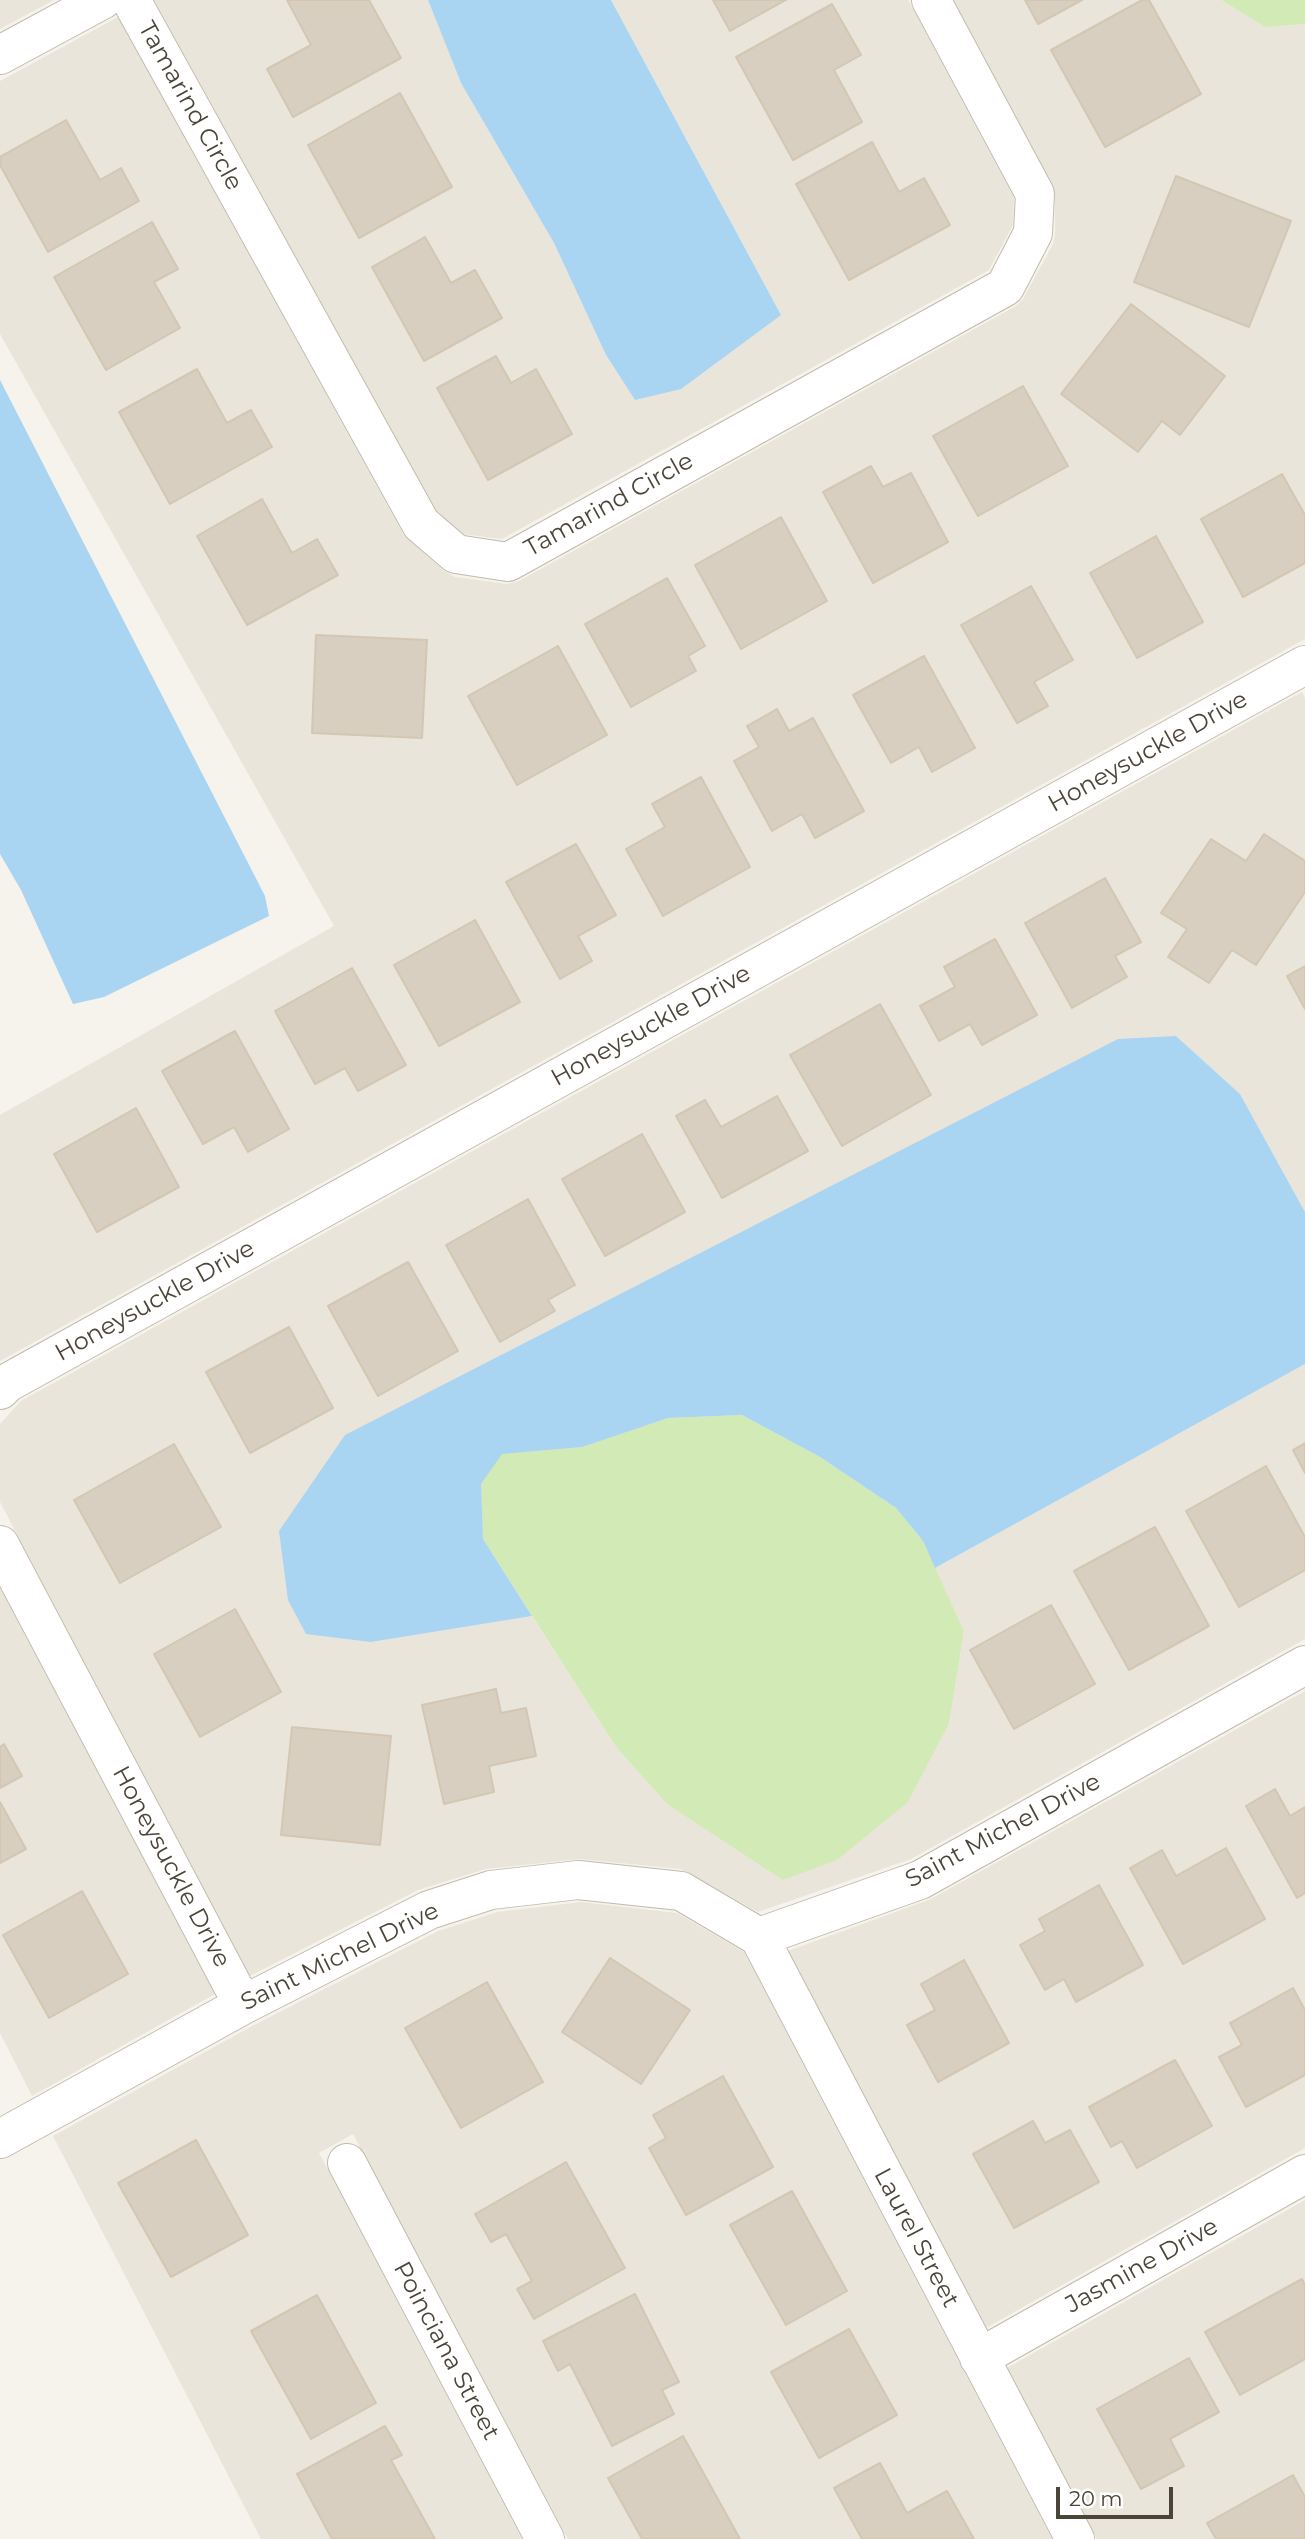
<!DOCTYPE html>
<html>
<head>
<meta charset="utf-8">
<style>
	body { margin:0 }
	#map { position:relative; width:1305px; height:2539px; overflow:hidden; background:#f6f3ec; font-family:Montserrat,sans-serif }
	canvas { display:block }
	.scale { position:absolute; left:1056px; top:2487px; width:117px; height:32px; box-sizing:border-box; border:4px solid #4b4439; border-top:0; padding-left:9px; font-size:21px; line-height:24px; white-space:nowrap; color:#4b4439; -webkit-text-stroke:5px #fff; paint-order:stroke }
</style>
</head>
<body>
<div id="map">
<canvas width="1305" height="2539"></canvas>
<div class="scale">20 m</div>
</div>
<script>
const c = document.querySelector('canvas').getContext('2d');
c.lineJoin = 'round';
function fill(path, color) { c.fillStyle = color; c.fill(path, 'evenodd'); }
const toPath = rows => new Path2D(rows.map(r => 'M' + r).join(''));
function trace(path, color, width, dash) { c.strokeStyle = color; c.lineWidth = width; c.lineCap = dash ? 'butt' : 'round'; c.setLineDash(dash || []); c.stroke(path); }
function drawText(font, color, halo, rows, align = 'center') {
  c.font = font + ' Montserrat,sans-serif'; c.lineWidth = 5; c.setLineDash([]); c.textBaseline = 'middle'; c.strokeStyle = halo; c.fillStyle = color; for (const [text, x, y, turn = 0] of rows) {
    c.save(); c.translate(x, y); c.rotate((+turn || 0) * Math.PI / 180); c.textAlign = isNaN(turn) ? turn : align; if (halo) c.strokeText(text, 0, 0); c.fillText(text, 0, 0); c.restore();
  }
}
fill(toPath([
	[0,0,54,0,0,29],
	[154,0,428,0,461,83,554,243,606,355,635,400,781,315,611,0,908,0,1014,198,1013,225,989,270,502,539,462,534,436,511],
	[953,0,1221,0,1265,27,1305,24,1305,639,0,1361,0,1115,334,926,0,334,0,81,118,17,403,534,444,571,455,577,507,584,519,581,1016,306,1023,299,1052,246,1055,236,1055,198,1052,185],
	[1302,692,1305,698,1305,1212,1240,1094,1176,1036,371,1642,532,1616,616,1747,667,1804,722,1839,908,1802,949,1724,964,1631,935,1568,1305,1364,1305,1639,911,1859,758,1912,681,1869,579,1859,486,1869,418,1890,250,1976,0,1502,0,1424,21,1401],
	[0,1587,215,1994,32,2096,0,2033],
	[1305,1691,1305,2148,986,2328,788,1951,931,1899],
	[581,1902,677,1913,744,1952,1052,2539,568,2539,353,2134,319,2153,522,2539,261,2539,53,2136,254,2025,438,1931,497,1912],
	[1305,2200,1305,2539,1097,2539,1007,2368]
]), '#eae5da');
fill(toPath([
	[1221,0,1305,0,1305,24,1265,27],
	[742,1415,820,1457,896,1508,923,1541,964,1631,949,1724,908,1802,837,1860,783,1880,667,1804,616,1747,483,1539,481,1484,501,1454,582,1447,668,1418]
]), '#d2eab5');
fill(toPath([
	[428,0,611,0,781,315,681,389,635,400,606,355,554,243,461,83],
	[0,380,265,896,269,916,104,997,73,1004,21,890,0,854],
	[1176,1036,1240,1094,1305,1212,1305,1364,935,1568,923,1541,896,1508,820,1457,742,1415,668,1418,582,1447,502,1454,481,1484,483,1539,532,1616,371,1642,306,1634,288,1600,279,1531,345,1435,1118,1039]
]), '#a9d4f2');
const building = toPath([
	[287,0,369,0,401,58,293,117,267,69,311,45,287,0],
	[713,0,786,0,730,31,713,0],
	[1025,0,1082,0,1038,24,1025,0],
	[1142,0,1149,0,1201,94,1105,147,1051,50,1142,0],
	[832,4,861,55,834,70,862,122,793,160,736,57,832,4],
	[400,93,452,187,359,238,308,145,400,93],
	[66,120,100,180,121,168,139,201,48,252,0,165,0,157,66,120],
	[872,142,899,192,924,178,950,225,849,280,796,184,872,142],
	[1176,176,1291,221,1249,327,1134,282,1176,176],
	[152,222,178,269,154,282,180,328,106,370,54,277,152,222],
	[425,237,451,283,475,270,502,318,424,361,372,267,425,237],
	[1131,304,1225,376,1180,435,1162,421,1138,452,1061,394,1131,304],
	[496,356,511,383,536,369,572,434,488,480,437,388,496,356],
	[197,369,227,423,251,410,272,447,170,504,119,412,197,369],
	[1023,386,1068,466,978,516,933,436,1023,386],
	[871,466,883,487,911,473,948,542,873,583,823,492,871,466],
	[1282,474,1305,515,1305,563,1243,597,1201,519,1282,474],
	[262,499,292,553,317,539,338,575,247,625,197,536,262,499],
	[781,517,827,601,741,649,695,565,781,517],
	[1156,536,1203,622,1137,658,1090,573,1156,536],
	[667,578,705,646,688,656,696,671,631,707,585,624,667,578],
	[1031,586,1073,660,1034,682,1048,706,1017,723,961,625,1031,586],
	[316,635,427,640,422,738,312,733,316,635],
	[558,646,607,735,517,785,468,696,558,646],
	[924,656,975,748,932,772,919,747,891,763,853,695,924,656],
	[777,709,789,731,813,718,864,811,815,838,802,814,772,831,734,761,759,747,747,726,777,709],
	[701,777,750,867,663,916,626,849,665,827,652,804,701,777],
	[1264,834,1305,861,1305,892,1256,965,1232,950,1209,983,1168,957,1187,929,1161,913,1211,839,1246,861,1264,834],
	[576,844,616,915,578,936,592,961,560,979,506,882,576,844],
	[1105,878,1141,942,1115,956,1127,977,1072,1008,1025,923,1105,878],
	[475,920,520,1002,439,1046,394,965,475,920],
	[995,939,1037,1015,982,1045,970,1024,939,1041,920,1006,955,987,944,967,995,939],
	[1305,966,1305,1009,1287,976,1305,966],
	[352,968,406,1065,358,1091,345,1068,315,1084,275,1011,352,968],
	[880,1004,931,1095,842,1146,790,1055,880,1004],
	[235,1031,289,1129,248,1152,234,1127,203,1144,162,1071,235,1031],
	[777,1096,808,1151,722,1198,676,1116,705,1100,721,1127,777,1096],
	[136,1108,179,1187,97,1232,54,1154,136,1108],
	[642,1134,685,1212,605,1256,562,1179,642,1134],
	[528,1199,575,1285,548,1300,555,1311,500,1342,446,1245,528,1199],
	[408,1262,458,1351,378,1396,328,1306,408,1262],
	[289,1327,333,1408,250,1453,206,1372,289,1327],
	[1305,1443,1305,1473,1293,1450,1305,1443],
	[174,1444,221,1527,120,1583,74,1500,174,1444],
	[1266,1466,1305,1537,1305,1570,1239,1607,1186,1511,1266,1466],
	[1155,1527,1209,1626,1129,1670,1074,1571,1155,1527],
	[1051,1605,1095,1684,1014,1729,970,1650,1051,1605],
	[235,1609,281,1692,200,1737,154,1654,235,1609],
	[496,1689,501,1713,526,1708,536,1756,489,1766,494,1792,444,1804,422,1705,496,1689],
	[292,1727,391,1736,380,1845,281,1835,292,1727],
	[4,1744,22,1776,0,1788,0,1747,4,1744],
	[1275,1789,1290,1816,1305,1807,1305,1893,1297,1898,1246,1806,1275,1789],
	[0,1802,26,1849,0,1863,0,1802],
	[1226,1848,1265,1919,1183,1964,1130,1868,1162,1850,1176,1876,1226,1848],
	[1099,1885,1143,1965,1076,2002,1064,1979,1045,1990,1020,1945,1045,1931,1039,1919,1099,1885],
	[82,1891,128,1974,49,2018,3,1935,82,1891],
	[610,1958,690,2010,641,2084,562,2032,610,1958],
	[964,1960,1009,2043,938,2082,907,2025,935,2010,921,1984,964,1960],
	[487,1982,543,2082,461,2128,405,2028,487,1982],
	[1293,1988,1305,2010,1305,2075,1246,2107,1219,2057,1242,2045,1230,2023,1293,1988],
	[1175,2060,1212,2126,1137,2168,1122,2141,1111,2147,1089,2107,1175,2060],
	[723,2076,773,2167,686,2215,649,2148,666,2138,653,2115,723,2076],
	[1033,2121,1045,2143,1070,2130,1099,2182,1014,2228,973,2154,1033,2121],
	[196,2140,248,2235,171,2277,118,2183,196,2140],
	[566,2162,625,2268,534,2319,517,2289,532,2281,506,2234,491,2242,475,2214,566,2162],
	[792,2191,847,2291,786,2325,730,2225,792,2191],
	[1302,2279,1305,2285,1305,2359,1240,2395,1205,2332,1302,2279],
	[635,2294,679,2382,662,2390,674,2414,612,2446,570,2364,558,2371,543,2341,635,2294],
	[317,2295,376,2403,311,2439,251,2331,317,2295],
	[849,2329,897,2415,819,2458,771,2372,849,2329],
	[1189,2358,1219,2412,1170,2439,1184,2466,1141,2489,1097,2409,1189,2358],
	[385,2426,402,2455,391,2460,435,2539,332,2539,297,2474,385,2426],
	[683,2436,740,2539,642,2539,608,2478,683,2436],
	[880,2463,907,2513,947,2491,974,2539,862,2539,834,2488,880,2463],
	[1293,2475,1305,2497,1305,2539,1216,2539,1207,2523,1293,2475]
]);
fill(building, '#d8cfc1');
trace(building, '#d3c7b4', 2);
const minor = toPath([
	[131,0,421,524,456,554,508,562,1005,287,1033,233,1035,194,931,0],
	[0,55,102,0],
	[0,1390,7,1383,1305,665],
	[0,1545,243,2005],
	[759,1937,1075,2539],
	[0,2139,243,2005,429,1910,491,1890,578,1880,681,1891,759,1937,920,1880,1305,1665],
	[347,2163,545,2539],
	[979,2358,1305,2174]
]);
trace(minor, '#c2bbae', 40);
trace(minor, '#fff', 38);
drawText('24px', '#4b4439', '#fff', [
	["Tamarind Circle",190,106,61],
	["Tamarind Circle",609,505,-29],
	["Honeysuckle Drive",1148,752,-29],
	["Honeysuckle Drive",651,1026,-29],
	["Honeysuckle Drive",155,1301,-29],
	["Saint Michel Drive",1003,1831,-28],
	["Honeysuckle Drive",171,1867,62],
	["Saint Michel Drive",340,1957,-26],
	["Laurel Street",916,2238,62],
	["Jasmine Drive",1142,2266,-29],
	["Poinciana Street",446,2351,62]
]);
</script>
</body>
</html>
